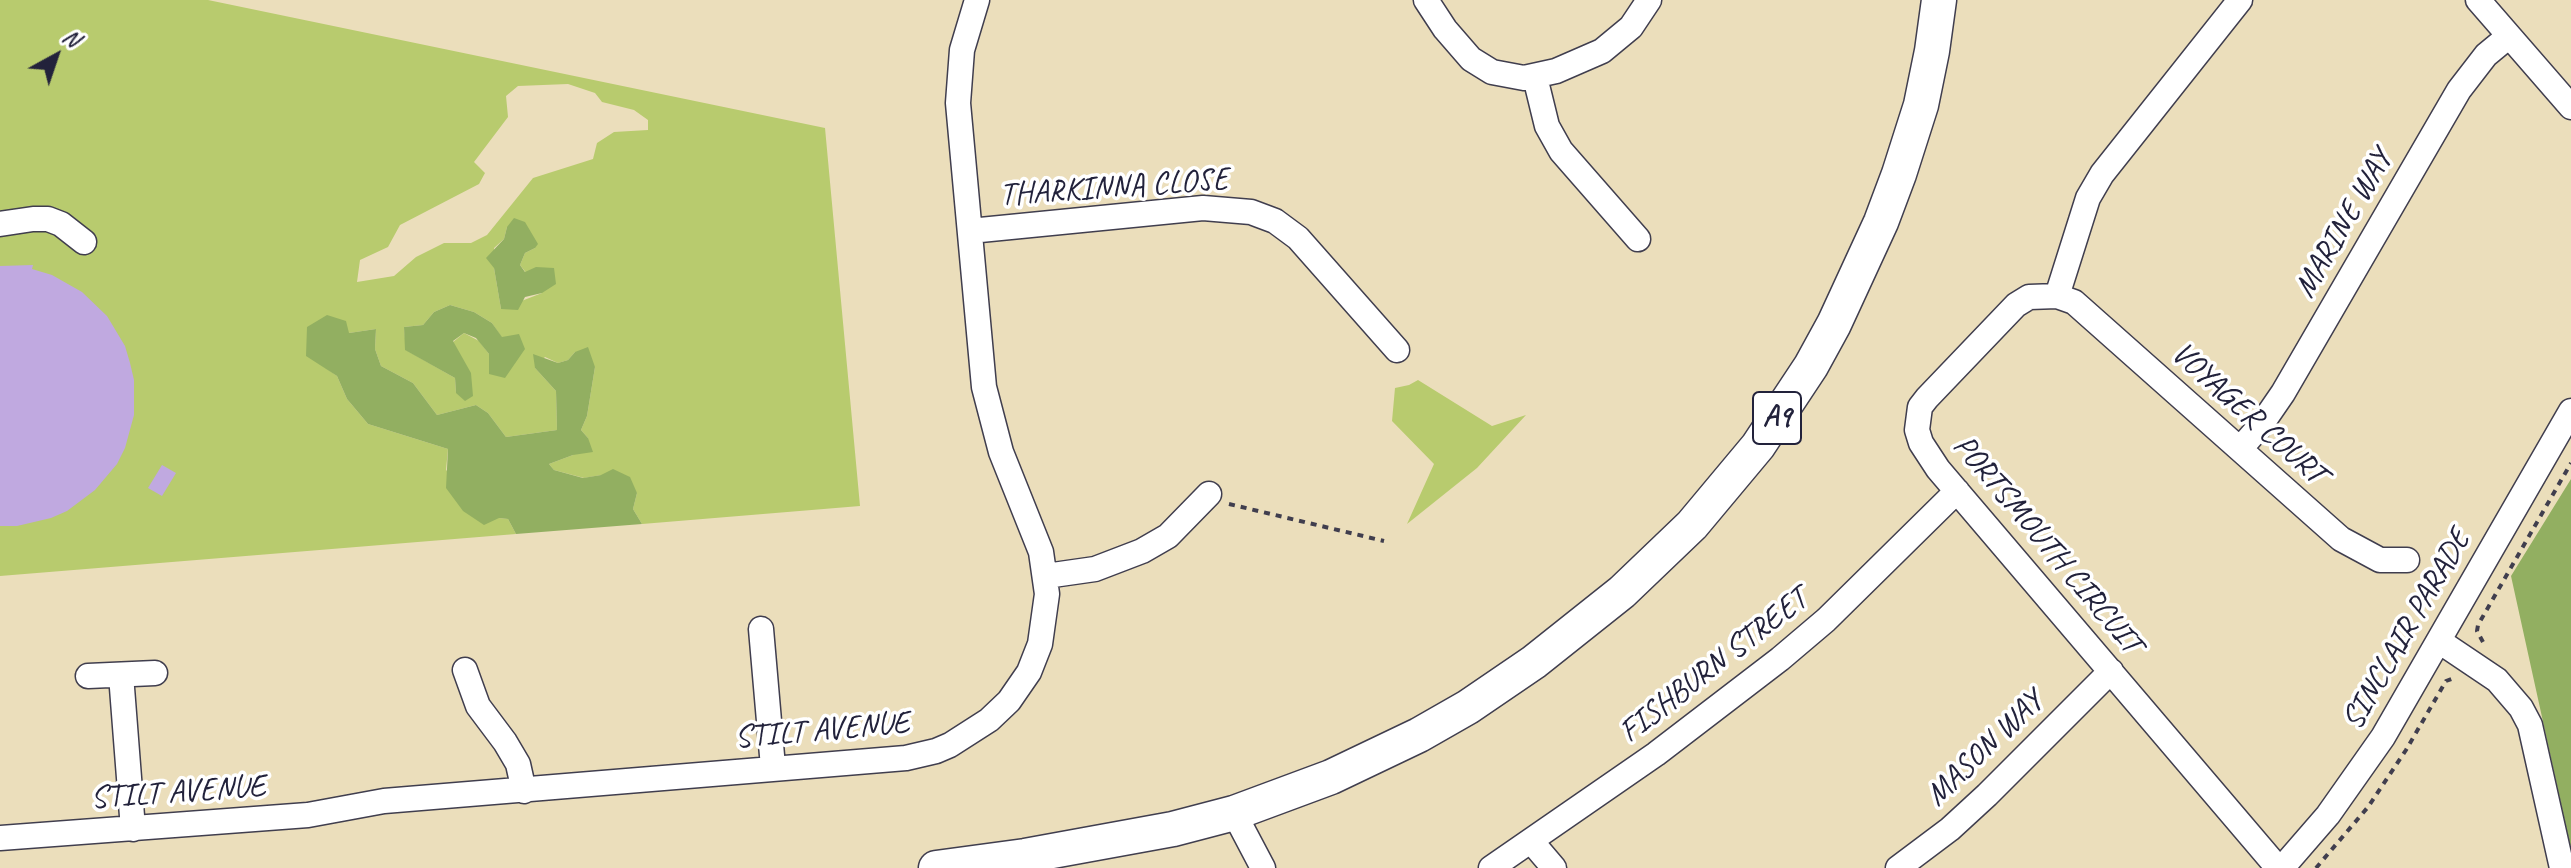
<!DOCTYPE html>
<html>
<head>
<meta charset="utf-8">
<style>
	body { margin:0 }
	#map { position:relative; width:2571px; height:868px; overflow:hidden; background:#ebdebb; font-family:Caveat,sans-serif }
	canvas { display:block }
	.north { position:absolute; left:16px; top:16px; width:80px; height:80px; -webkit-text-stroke:6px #fff; paint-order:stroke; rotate:40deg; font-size:22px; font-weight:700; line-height:32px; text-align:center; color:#22223b }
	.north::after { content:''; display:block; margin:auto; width:28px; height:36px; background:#22223b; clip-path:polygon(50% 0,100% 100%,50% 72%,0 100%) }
</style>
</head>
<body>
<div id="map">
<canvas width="2571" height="868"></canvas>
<div class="north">N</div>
</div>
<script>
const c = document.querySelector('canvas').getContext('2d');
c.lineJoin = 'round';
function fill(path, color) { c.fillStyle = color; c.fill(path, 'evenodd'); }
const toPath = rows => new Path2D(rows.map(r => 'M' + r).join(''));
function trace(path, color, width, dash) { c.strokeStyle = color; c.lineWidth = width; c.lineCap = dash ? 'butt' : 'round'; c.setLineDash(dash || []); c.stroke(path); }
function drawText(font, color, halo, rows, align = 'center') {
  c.font = font + ' Caveat,sans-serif'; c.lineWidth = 7; c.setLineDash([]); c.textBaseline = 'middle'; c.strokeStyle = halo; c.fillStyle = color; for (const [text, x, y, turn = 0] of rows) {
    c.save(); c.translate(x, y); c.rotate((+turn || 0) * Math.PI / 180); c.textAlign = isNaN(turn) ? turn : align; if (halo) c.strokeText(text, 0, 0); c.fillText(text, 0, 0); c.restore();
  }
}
fill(toPath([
	[0,0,208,0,825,128,860,506,642,524,633,509,637,493,601,475,584,478,554,470,549,464,573,455,588,438,581,430,587,416,595,367,575,352,568,360,558,363,545,357,535,368,556,391,557,430,506,437,488,413,476,405,437,415,413,383,381,366,375,349,376,329,349,333,323,366,337,376,347,399,368,424,448,449,446,470,499,518,508,519,516,534,0,576],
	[568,84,595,93,602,102,634,110,648,120,648,130,614,132,597,143,593,159,533,178,487,235,471,243,444,243,416,257,394,276,357,282,360,260,388,247,400,225,479,184,485,173,474,162,508,117,506,96,518,86],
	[507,227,535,248,525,253,520,265,542,293,501,309,494,268,494,248,504,239],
	[450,305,474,312,492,323,502,338,489,354,479,341,464,333,453,342,456,350,456,393,455,378,406,350,404,327,423,325,434,312],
	[1418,380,1492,426,1526,415,1477,468,1407,524,1434,464,1392,421,1395,388,1409,385]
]), '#b8cb6e');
fill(toPath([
	[514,218,525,222,538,244,535,248,525,253,520,265,525,272,536,267,554,268,556,284,542,293,525,297,518,310,501,309,494,268,486,258,504,239,507,227],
	[450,305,474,312,492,323,502,337,519,334,525,349,505,378,489,374,489,354,476,338,464,333,453,341,471,373,473,396,465,401,456,393,455,378,405,350,404,327,423,325,434,312],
	[327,315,346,321,349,333,376,329,375,349,381,366,413,383,437,415,476,405,488,413,506,437,557,430,556,391,535,368,533,354,558,363,568,360,575,352,588,347,595,367,587,416,581,430,588,438,593,452,573,455,549,464,554,470,583,478,601,475,613,469,630,477,637,493,633,509,642,524,516,534,508,519,499,518,484,525,463,511,446,488,448,449,368,424,347,399,337,376,306,356,307,327],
	[2571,479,2571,849,2511,576]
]), '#92af61');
fill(toPath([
	[33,265,32,269,52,275,82,292,107,316,125,346,130,363,134,380,134,415,125,448,117,464,95,490,67,511,51,518,17,526,0,526,0,266],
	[162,465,176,473,162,496,148,488]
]), '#c0a9e0');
const minor = toPath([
	[1426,0,1445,29,1471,59,1492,72,1524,78,1556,71,1602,51,1631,27,1649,0],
	[2240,0,2102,174,2088,198,2057,296,2029,297,2016,305,1927,398,1920,407,1917,430,1921,443,1938,469,2278,868],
	[2478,0,2571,107],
	[1535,77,1547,126,1561,151,1638,239],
	[0,224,33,219,48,219,61,224,84,242],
	[970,231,1203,208,1251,212,1275,221,1298,238,1397,350],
	[2057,296,2074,302,2341,539,2380,560,2407,560],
	[2240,449,2261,425,2283,393,2459,90,2486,55,2509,36],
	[1046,576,1095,569,1142,551,1168,536,1209,494],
	[761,629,773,767],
	[2439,641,2497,680,2521,708,2530,725,2562,868],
	[465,670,478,706,505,742,518,764,524,791],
	[121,675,133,829],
	[88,676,155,673],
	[1234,813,1263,868],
	[0,838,308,815,384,801,906,758,936,751,950,745,989,720,1009,701,1029,672,1040,644,1047,594,1041,552,1001,452,984,387,958,103,962,50,977,0],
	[1531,841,1554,868],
	[1491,868,1656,754,1780,659,1826,620,1957,491],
	[1898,868,1950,829,1987,795,2111,671],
	[2282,868,2328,815,2383,737,2571,411]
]);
const highway = toPath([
	[936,868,1025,856,1173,829,1234,813,1331,777,1419,735,1468,707,1534,662,1622,592,1692,525,1758,446,1811,366,1834,324,1881,222,1899,174,1921,105,1932,51,1939,0]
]);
trace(minor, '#403e4e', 27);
trace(highway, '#403e4e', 37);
trace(toPath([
	[1229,504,1384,541],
	[2483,642,2477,631,2478,625,2571,463],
	[2316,868,2368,807,2406,750,2446,681,2454,678]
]), '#403e4e', 4, [6, 6]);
trace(minor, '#fff', 24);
trace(highway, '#fff', 34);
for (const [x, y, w] of [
	[1777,418,48]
]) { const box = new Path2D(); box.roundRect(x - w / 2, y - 26, w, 52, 6); c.fillStyle = '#fff'; c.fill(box); trace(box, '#22223b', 2); }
drawText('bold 30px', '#22223b', null, [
	["A9",1777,418]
]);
drawText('32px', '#22223b', '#fff', [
	["THARKINNA CLOSE",1114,188,-4],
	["MARINE WAY",2344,224,-60],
	["VOYAGER COURT",2248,414,42],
	["PORTSMOUTH CIRCUIT",2047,545,50],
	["SINCLAIR PARADE",2407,630,-60],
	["FISHBURN STREET",1714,666,-38],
	["STILT AVENUE",822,731,-5],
	["MASON WAY",1985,749,-44],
	["STILT AVENUE",178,793,-4]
]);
</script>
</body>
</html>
